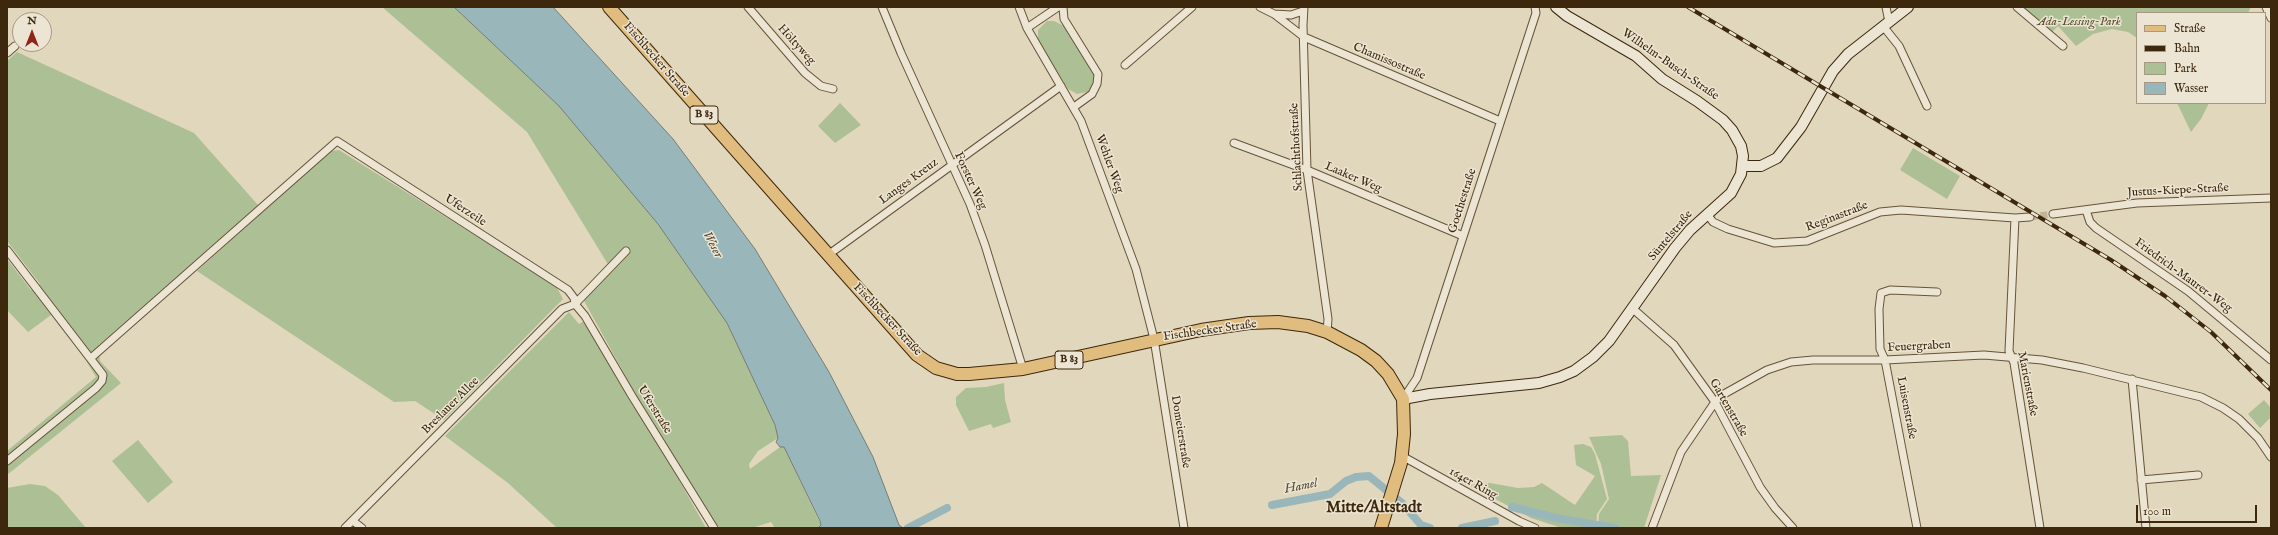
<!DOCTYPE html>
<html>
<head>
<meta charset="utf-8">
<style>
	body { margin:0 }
	#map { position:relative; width:2278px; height:535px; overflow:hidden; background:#e1d7bc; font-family:"IM FELL English",serif }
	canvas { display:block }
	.frame { position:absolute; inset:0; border:8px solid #3d270d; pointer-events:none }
	.legend { position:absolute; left:2136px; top:12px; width:130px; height:92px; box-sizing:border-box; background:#ece5d3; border:1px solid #a69984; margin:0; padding:5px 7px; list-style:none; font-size:12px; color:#3d270d }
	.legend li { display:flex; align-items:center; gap:8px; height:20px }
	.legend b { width:20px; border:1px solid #a69984 }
	.north { position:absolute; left:12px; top:12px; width:40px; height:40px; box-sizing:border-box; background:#ece5d3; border:1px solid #a69984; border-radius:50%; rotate:0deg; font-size:11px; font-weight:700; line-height:16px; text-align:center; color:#3d270d }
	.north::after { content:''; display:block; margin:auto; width:14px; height:18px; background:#8f2418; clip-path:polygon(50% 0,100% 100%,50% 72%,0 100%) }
	.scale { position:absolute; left:2136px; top:505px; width:121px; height:18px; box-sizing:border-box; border:2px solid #3d270d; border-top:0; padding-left:5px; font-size:12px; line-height:14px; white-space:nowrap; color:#3d270d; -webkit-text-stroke:3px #ece5d3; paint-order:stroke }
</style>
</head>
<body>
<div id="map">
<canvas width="2278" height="535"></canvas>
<div class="frame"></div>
<ul class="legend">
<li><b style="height:5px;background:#e0bc7e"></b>Straße</li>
<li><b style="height:5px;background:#3d270d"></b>Bahn</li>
<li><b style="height:11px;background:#adbf95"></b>Park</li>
<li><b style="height:11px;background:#99b7bb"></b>Wasser</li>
</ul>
<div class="north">N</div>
<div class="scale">100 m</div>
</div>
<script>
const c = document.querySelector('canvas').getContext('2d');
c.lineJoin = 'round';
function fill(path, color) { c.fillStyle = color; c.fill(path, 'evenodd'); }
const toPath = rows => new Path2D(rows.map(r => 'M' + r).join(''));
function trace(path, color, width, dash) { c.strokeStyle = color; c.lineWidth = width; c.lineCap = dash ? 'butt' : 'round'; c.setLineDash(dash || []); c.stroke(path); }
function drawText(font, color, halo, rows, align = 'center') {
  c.font = font + ' "IM FELL English",serif'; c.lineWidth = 3; c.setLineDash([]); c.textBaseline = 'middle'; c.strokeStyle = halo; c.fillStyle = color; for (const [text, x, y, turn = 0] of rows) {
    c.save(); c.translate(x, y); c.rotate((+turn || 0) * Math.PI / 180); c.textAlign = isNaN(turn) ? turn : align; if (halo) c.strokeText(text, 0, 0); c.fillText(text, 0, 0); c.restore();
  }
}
fill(toPath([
	[382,7,454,7,559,106,658,224,727,323,775,425,778,438,758,451,749,464,750,469,780,447,784,447,821,525,818,528,775,528,771,522,752,528,720,528,710,518,636,395,583,299,609,266,527,132],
	[2023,7,2251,7,2248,13,2137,13,2137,38,2128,32,2112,29,2093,34,2076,46,2058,26,2052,32],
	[1047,21,1054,21,1064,26,1094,75,1092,87,1087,92,1077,94,1068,89,1038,42,1038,30],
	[17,52,194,133,258,205,99,345,100,361,121,383,7,475,7,451,96,377,85,359,51,315,28,332,7,310,7,259,31,290,40,284,7,241,7,61],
	[840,103,861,125,835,143,818,126],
	[2177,103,2209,103,2201,119,2191,132],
	[1913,148,1960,176,1947,199,1900,170],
	[339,150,556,286,563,299,444,420,415,401,394,402,197,271,330,151],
	[569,312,579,324,584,321,630,401,661,448,706,528,557,528,508,483,445,436],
	[1004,383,1005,400,1011,422,993,428,991,424,969,431,956,405,956,397,966,388,986,387],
	[2264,400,2271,408,2271,417,2260,428,2248,414],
	[1622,435,1628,441,1631,476,1661,475,1644,528,1598,528,1599,514,1609,499,1601,464,1589,437],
	[138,440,173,482,148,503,112,461],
	[1583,444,1591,447,1595,454,1607,499,1597,514,1596,528,1562,528,1531,518,1469,485,1490,483,1518,488,1534,487,1542,483,1575,505,1595,476,1576,465,1574,445],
	[30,484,45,486,58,495,86,528,7,528,7,488]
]), '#adbf95');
const water = toPath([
	[454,7,553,7,673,139,755,249,829,372,873,457,899,525,903,528,818,528,821,525,820,521,784,447,780,447,776,442,778,438,775,425,727,323,658,224,559,106,454,7]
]);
fill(water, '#99b7bb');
trace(water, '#747d75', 1);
trace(toPath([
	[1272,505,1330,494,1346,481,1356,477,1369,476,1402,503,1421,525,1430,528],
	[1512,507,1556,518,1615,528],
	[908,528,947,508],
	[1462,528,1495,521]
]), '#99b7bb', 8);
trace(toPath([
	[2030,217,2053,214]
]), '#c0b499', 7, [7, 3.5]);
const street = toPath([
	[748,7,805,73,821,86,833,89],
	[882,7,901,53,970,204,985,245,1023,369],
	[1019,7,1027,28,1081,121,1136,269,1154,339,1184,528],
	[1063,7,1064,19,1098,74,1097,84,1092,94,1074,107],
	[1260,7,1274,14,1304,37,1500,121],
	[1304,7,1303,25,1307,170,1328,319,1327,332],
	[1886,7,1889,22],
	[2017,7,2063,46],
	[2266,7,2271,18],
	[1274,14,1291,15,1303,11],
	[1883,26,1899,46,1927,106],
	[1027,28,1058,7],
	[7,53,15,46],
	[1125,65,1192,7],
	[1234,143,1307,170,1463,236],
	[2086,210,2090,222,2096,228,2188,291,2271,360],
	[1707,214,1713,222,1728,229,1774,243,1807,241,1880,212,1901,210,2015,218,2030,217],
	[2053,214,2137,203,2271,198],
	[2015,218,2009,351,2014,363,2040,528],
	[7,250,103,375,102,381,96,388,7,461],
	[828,255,1061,86],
	[575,304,585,316,632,396,714,528],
	[575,304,626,251],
	[1632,308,1674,345,1715,402,1760,487,1775,508,1793,528],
	[91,358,337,141,568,290,574,298,575,304],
	[2132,379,2146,528],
	[1403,399,1417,378,1536,13,1535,7],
	[1402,456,1519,521,1535,528],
	[2141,480,2198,475],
	[353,521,362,528],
	[345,528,562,309,575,304],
	[1652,528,1681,452,1715,402,1724,394,1767,370,1791,362,1813,360,1885,360,1984,355,2042,360,2083,368,2201,397,2223,408,2239,419,2258,438,2271,457],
	[1917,528,1885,360,1880,349,1879,309,1881,293,1890,290,1937,292]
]);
const secondary = toPath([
	[1742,166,1761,166,1777,158,1801,127,1833,71,1848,54,1908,7],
	[1403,399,1430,394,1539,383,1560,377,1574,371,1593,357,1609,341,1675,248,1690,230,1731,193,1741,174,1743,156,1741,146,1732,130,1723,120,1697,101,1662,79,1636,56,1567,16,1556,7]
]);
const primary = toPath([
	[609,7,917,355,936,368,957,374,969,374,1023,369,1201,330,1249,323,1278,322,1308,326,1327,332,1361,350,1376,361,1388,374,1403,399,1404,434,1401,463,1381,528]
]);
trace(street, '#665339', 9);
trace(secondary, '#3d270d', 12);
trace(primary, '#3d270d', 14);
trace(street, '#ece5d3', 7);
trace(secondary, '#ece5d3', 10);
trace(primary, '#e0bc7e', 12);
const rail = toPath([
	[1688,7,2111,260,2165,296,2211,332,2271,390]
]);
trace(rail, '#3d270d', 4);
trace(rail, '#ece5d3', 2.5, [8]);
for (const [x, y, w] of [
	[704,115,28],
	[1069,360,28]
]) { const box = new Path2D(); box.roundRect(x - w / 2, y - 9, w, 18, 3); c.fillStyle = '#ece5d3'; c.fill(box); trace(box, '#3d270d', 1); }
drawText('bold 11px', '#3d270d', null, [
	["B 83",704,115],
	["B 83",1069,360]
]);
drawText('italic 12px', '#594d2f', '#ece5d3', [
	["Ada-Lessing-Park",2079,23]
]);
drawText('12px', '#3d270d', '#ece5d3', [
	["Höltyweg",796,45,48],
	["Fischbecker Straße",656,60,49],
	["Chamissostraße",1389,62,23],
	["Wilhelm-Busch-Straße",1670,65,35],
	["Schlachthofstraße",1297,147,-93],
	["Wehler Weg",1109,164,70],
	["Laaker Weg",1353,178,23],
	["Forster Weg",970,181,65],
	["Langes Kreuz",909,182,-36],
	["Justus-Kiepe-Straße",2178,191,-3],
	["Goethestraße",1463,201,-72],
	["Uferzeile",465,211,33],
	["Reginastraße",1837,217,-21],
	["Süntelstraße",1671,236,-50],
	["Friedrich-Maurer-Weg",2183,276,36],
	["Fischbecker Straße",887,320,47],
	["Fischbecker Straße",1210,331,-8],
	["Feuergraben",1919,347,-3],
	["Marienstraße",2027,384,79],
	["Breslauer Allee",451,406,-45],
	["Gartenstraße",1728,408,60],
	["Luisenstraße",1906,408,79],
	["Uferstraße",654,410,58],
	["Domeierstraße",1180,432,81],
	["164er Ring",1473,484,29]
]);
drawText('italic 13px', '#544b38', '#ece5d3', [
	["Weser",712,245,62],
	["Hamel",1301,487,-11]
]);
drawText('bold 16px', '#3d270d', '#ece5d3', [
	["Mitte/Altstadt",1374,509]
]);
</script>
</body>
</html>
